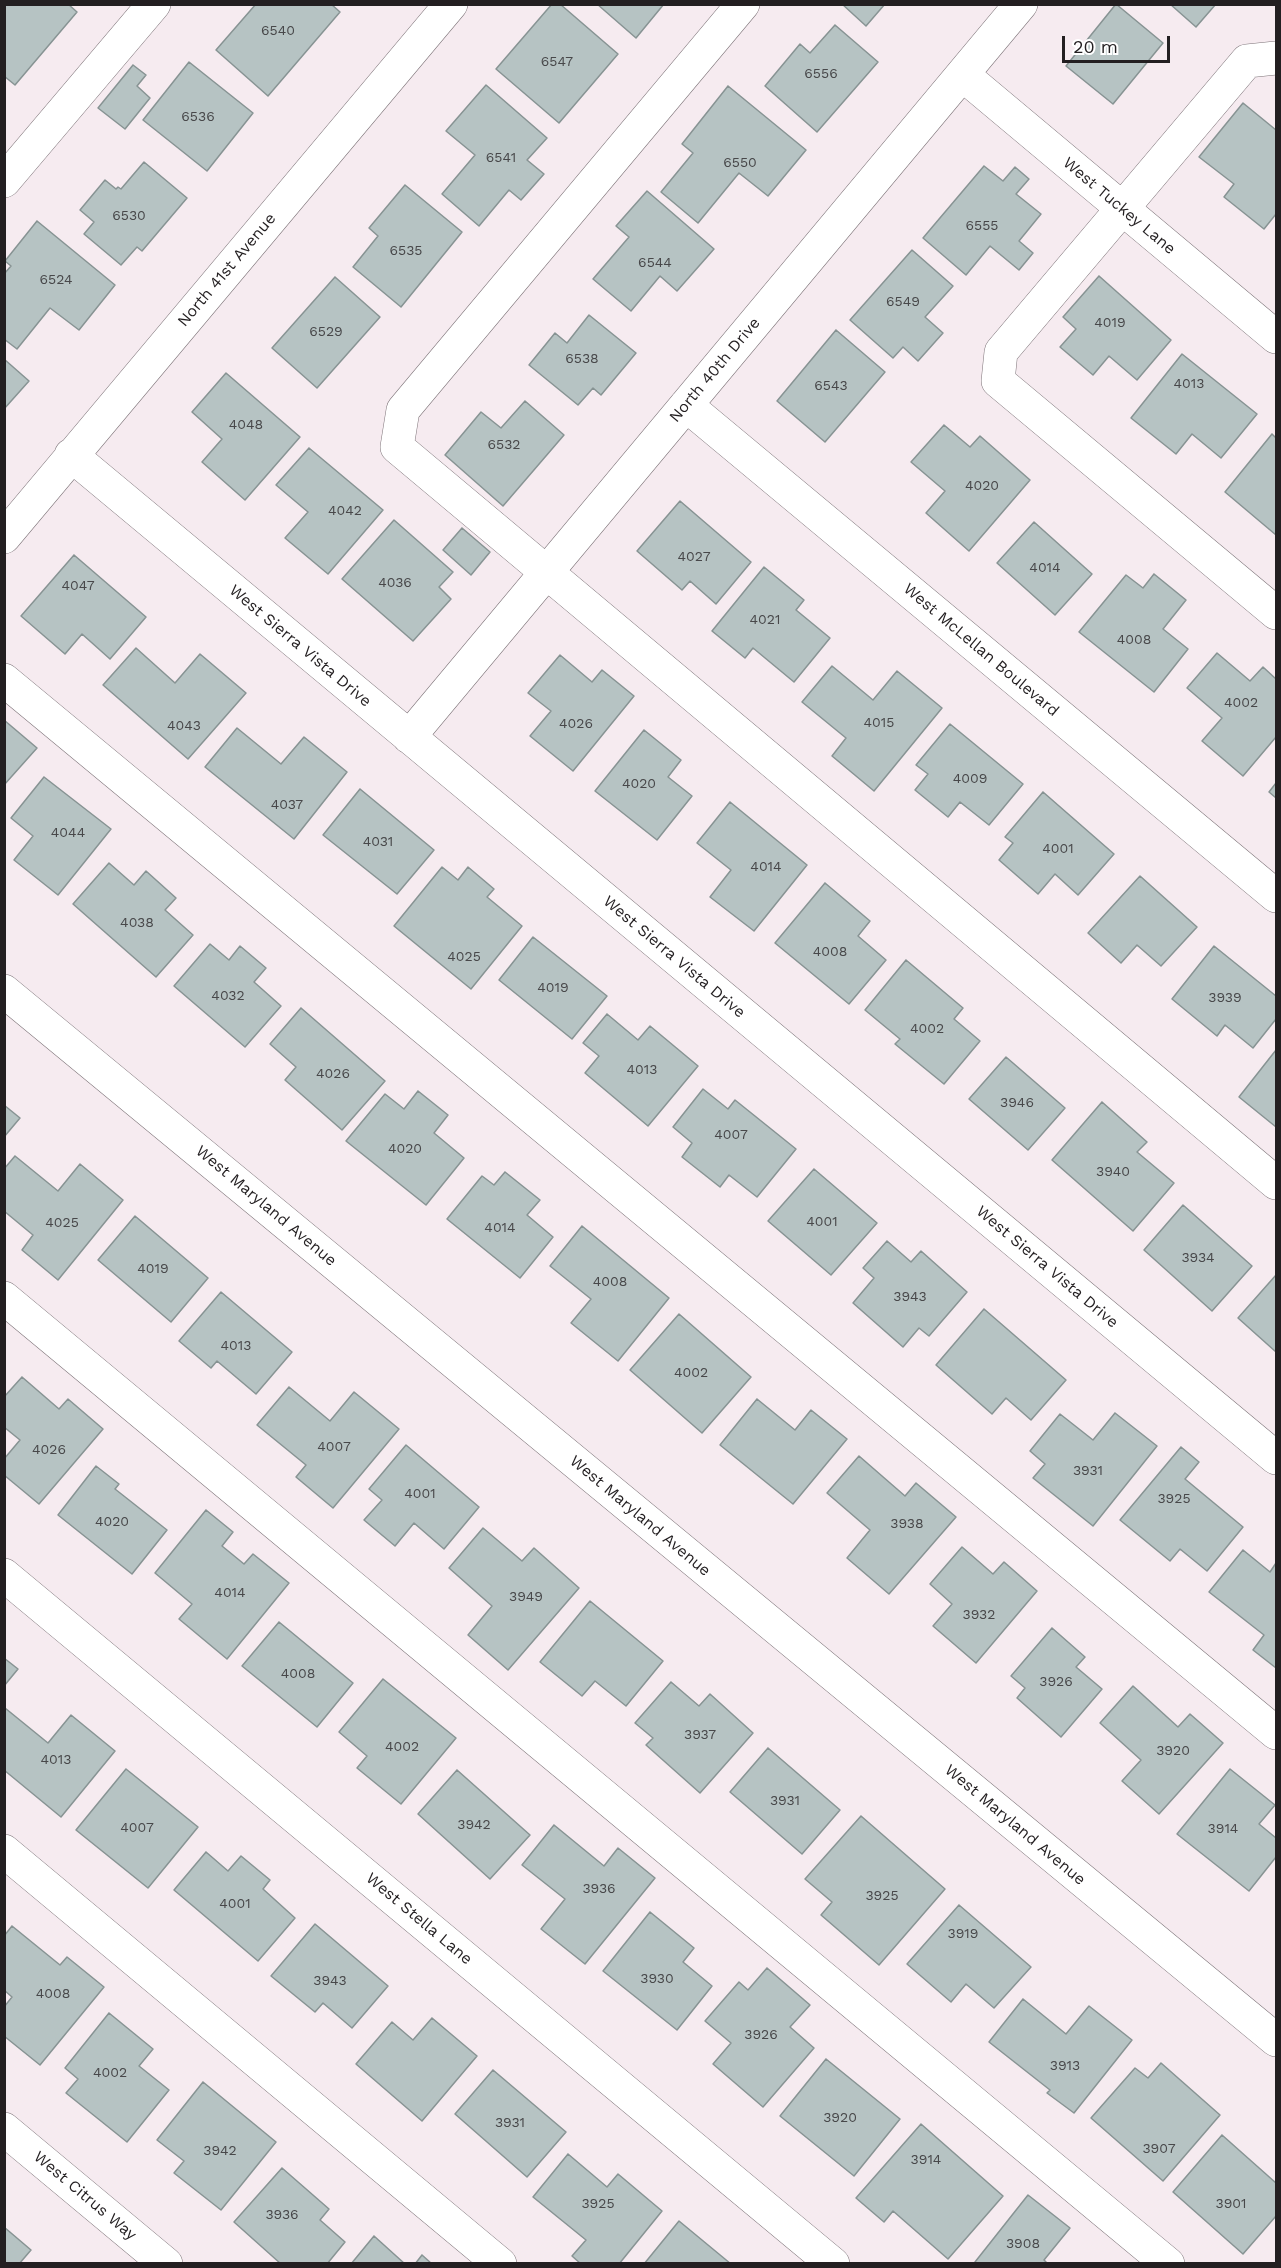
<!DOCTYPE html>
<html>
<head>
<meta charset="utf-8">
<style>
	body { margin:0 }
	#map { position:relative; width:1281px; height:2268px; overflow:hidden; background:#f6ebf0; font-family:"Work Sans",sans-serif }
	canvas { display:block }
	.frame { position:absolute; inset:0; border:6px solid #231f21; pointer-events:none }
	.scale { position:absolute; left:1062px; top:36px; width:108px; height:27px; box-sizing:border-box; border:3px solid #231f21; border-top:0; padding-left:8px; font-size:18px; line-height:21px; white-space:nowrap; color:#231f21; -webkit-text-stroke:4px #fff; paint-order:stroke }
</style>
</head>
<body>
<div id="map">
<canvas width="1281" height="2268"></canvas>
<div class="frame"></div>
<div class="scale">20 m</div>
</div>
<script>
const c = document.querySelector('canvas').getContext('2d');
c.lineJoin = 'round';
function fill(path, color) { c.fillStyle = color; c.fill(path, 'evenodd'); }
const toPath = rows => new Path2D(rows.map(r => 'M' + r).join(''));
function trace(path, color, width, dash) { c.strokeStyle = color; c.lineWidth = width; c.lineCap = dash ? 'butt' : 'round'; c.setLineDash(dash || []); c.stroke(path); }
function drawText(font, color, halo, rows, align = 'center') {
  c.font = font + ' "Work Sans",sans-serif'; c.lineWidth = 5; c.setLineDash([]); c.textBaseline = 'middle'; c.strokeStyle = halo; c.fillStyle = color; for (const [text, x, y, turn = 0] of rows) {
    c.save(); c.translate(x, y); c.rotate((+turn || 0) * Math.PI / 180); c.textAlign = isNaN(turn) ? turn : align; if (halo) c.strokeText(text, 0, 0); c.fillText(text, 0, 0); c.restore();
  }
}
const building = toPath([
	[4,4,68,4,77,12,15,85,4,76,4,4],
	[256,4,331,4,340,12,268,96,216,50,256,4],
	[552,4,560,4,618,54,559,123,496,69,552,4],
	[597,4,664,4,636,38,597,4],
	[842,4,885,4,866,26,842,4],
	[1116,4,1163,43,1113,104,1066,66,1116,4],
	[1170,4,1216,4,1196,27,1170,4],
	[835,25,878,62,817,132,765,86,800,44,810,53,835,25],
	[189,62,253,113,207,171,143,120,189,62],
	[133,65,146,75,137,86,150,98,125,129,98,108,133,65],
	[486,85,547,138,527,160,544,174,521,200,509,190,479,226,442,194,475,155,446,131,486,85],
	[728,86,806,150,768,196,739,173,698,223,661,192,693,153,682,144,728,86],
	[1243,103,1276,130,1276,214,1264,229,1224,197,1234,184,1199,157,1243,103],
	[144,162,187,198,142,251,137,247,121,265,84,234,94,222,80,210,105,180,116,189,118,187,121,189,144,162],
	[984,166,1003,181,1015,167,1029,179,1016,194,1041,214,1019,241,1033,253,1019,270,990,246,966,275,923,238,984,166],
	[405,185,462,232,401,307,353,267,378,236,369,228,405,185],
	[647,191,714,249,677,291,660,276,631,311,593,279,629,237,616,226,647,191],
	[37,221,115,285,79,330,50,308,17,349,4,339,4,274,11,266,5,261,37,221],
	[912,250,953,286,925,317,943,333,918,361,903,347,893,358,850,320,912,250],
	[1099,276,1171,340,1137,380,1109,356,1093,375,1060,347,1076,329,1063,317,1099,276],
	[335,277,380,317,317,388,272,348,335,277],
	[589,315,636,353,601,395,593,388,578,405,529,365,555,333,567,343,589,315],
	[836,330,885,372,825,442,777,401,836,330],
	[1182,354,1257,414,1221,458,1192,434,1176,454,1131,418,1182,354],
	[4,359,29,381,4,409,4,359],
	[226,373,300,437,245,500,202,462,222,439,192,412,226,373],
	[525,401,564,435,503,506,445,455,481,412,501,428,525,401],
	[944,425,970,447,980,436,1030,480,969,551,926,513,945,491,911,462,944,425],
	[1272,434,1276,438,1276,535,1225,492,1272,434],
	[309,448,383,510,328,574,285,538,308,512,276,485,309,448],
	[680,501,751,562,716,604,690,581,682,590,637,551,680,501],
	[394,520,453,572,439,587,451,599,413,641,342,579,394,520],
	[1034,522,1092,574,1055,615,997,563,1034,522],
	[462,528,490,552,471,575,443,550,462,528],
	[74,555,146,617,110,659,82,634,65,654,21,616,74,555],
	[764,567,804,600,796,610,830,638,794,682,753,648,745,658,712,631,764,567],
	[1154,574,1186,600,1163,629,1188,649,1154,692,1079,632,1126,575,1143,588,1154,574],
	[136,648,175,683,200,654,246,693,188,759,103,685,136,648],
	[1217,653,1250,681,1263,667,1276,679,1276,737,1243,776,1202,741,1222,718,1187,688,1217,653],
	[560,655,592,682,602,670,634,696,573,771,530,736,551,711,528,693,560,655],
	[832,666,873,700,897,671,942,708,874,791,832,756,846,738,802,702,832,666],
	[4,720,37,748,4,785,4,720],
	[950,724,1023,784,989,825,960,802,948,817,915,790,928,774,916,765,950,724],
	[237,728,281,764,304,737,347,772,294,839,205,767,237,728],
	[644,730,681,760,668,777,692,796,657,840,595,791,644,730],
	[44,777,111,829,58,895,14,860,33,836,11,818,44,777],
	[1276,783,1276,798,1269,792,1276,783],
	[360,789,434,850,397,894,323,835,360,789],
	[1043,792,1114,854,1078,895,1055,874,1038,894,999,860,1013,843,1005,837,1043,792],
	[730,802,807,865,754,931,710,897,731,870,697,843,730,802],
	[109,863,134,885,146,871,176,898,165,910,193,935,156,977,73,904,109,863],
	[442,867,458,880,468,867,494,889,487,897,522,926,471,989,394,926,442,867],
	[1140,876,1197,927,1161,966,1137,945,1121,963,1088,933,1140,876],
	[825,883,870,921,858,936,886,960,849,1004,775,943,825,883],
	[533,937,607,996,572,1039,499,980,533,937],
	[210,944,229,960,240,946,266,968,254,982,281,1006,245,1047,174,986,210,944],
	[1214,946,1276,996,1276,1019,1253,1048,1225,1025,1217,1036,1172,999,1214,946],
	[906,960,963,1008,954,1019,980,1041,944,1084,895,1044,900,1039,865,1010,906,960],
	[301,1008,385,1081,342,1130,285,1080,296,1067,270,1044,301,1008],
	[607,1014,638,1040,650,1026,698,1066,648,1126,585,1073,599,1056,583,1043,607,1014],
	[1276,1050,1276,1127,1239,1097,1276,1050],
	[1006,1057,1065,1108,1028,1150,969,1099,1006,1057],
	[703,1089,728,1109,735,1100,796,1149,757,1197,729,1175,720,1187,682,1157,692,1143,673,1127,703,1089],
	[418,1091,448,1115,434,1133,464,1158,426,1205,346,1141,385,1094,404,1109,418,1091],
	[1102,1102,1147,1142,1137,1152,1174,1183,1133,1231,1052,1160,1102,1102],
	[4,1105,20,1118,4,1137,4,1105],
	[15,1156,58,1191,80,1164,123,1200,58,1280,22,1250,33,1235,4,1211,4,1169,15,1156],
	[814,1169,877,1223,831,1275,768,1221,814,1169],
	[505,1172,540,1200,527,1215,553,1237,520,1278,447,1219,482,1176,494,1185,505,1172],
	[1183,1205,1252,1266,1212,1311,1144,1250,1183,1205],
	[135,1216,208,1278,171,1322,98,1260,135,1216],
	[582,1226,669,1298,618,1361,571,1323,591,1299,550,1266,582,1226],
	[887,1241,911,1262,921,1251,967,1292,929,1336,919,1328,903,1347,853,1303,874,1278,863,1268,887,1241],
	[1276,1275,1276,1352,1238,1318,1276,1275],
	[221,1292,292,1352,256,1394,217,1361,211,1368,179,1341,221,1292],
	[984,1309,1066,1380,1031,1420,1006,1398,992,1414,936,1365,984,1309],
	[679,1314,751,1377,702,1433,630,1370,679,1314],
	[22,1377,59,1409,68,1399,103,1429,39,1504,4,1475,4,1459,20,1440,4,1427,4,1397,22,1377],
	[289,1387,330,1421,354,1392,399,1429,333,1508,296,1477,306,1465,257,1425,289,1387],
	[757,1399,795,1430,811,1410,847,1439,793,1504,720,1445,757,1399],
	[1115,1413,1157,1446,1093,1526,1033,1478,1045,1464,1030,1451,1060,1414,1093,1440,1115,1413],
	[406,1445,479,1507,444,1549,414,1523,395,1546,364,1520,382,1500,369,1489,406,1445],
	[1181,1447,1199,1462,1185,1479,1243,1527,1207,1571,1180,1549,1170,1561,1120,1520,1181,1447],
	[859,1456,905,1496,916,1483,956,1517,889,1594,847,1558,870,1530,827,1493,859,1456],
	[96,1466,119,1484,115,1489,167,1530,132,1574,58,1515,96,1466],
	[206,1510,233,1532,222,1546,244,1564,253,1554,289,1583,227,1659,179,1619,192,1604,155,1573,206,1510],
	[483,1528,522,1561,534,1548,579,1588,508,1670,468,1635,492,1606,449,1568,483,1528],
	[962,1547,993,1574,1004,1562,1037,1591,976,1663,933,1626,952,1604,930,1584,962,1547],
	[1243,1550,1270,1572,1276,1563,1276,1668,1253,1650,1264,1635,1209,1592,1243,1550],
	[590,1601,663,1661,626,1706,595,1681,582,1696,540,1662,590,1601],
	[279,1622,353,1683,317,1727,242,1666,279,1622],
	[1052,1628,1085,1657,1076,1667,1102,1689,1061,1737,1017,1698,1025,1688,1011,1676,1052,1628],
	[4,1658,18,1669,4,1686,4,1658],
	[383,1679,456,1738,401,1804,357,1768,367,1756,339,1732,383,1679],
	[671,1682,699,1706,710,1694,753,1733,700,1793,646,1745,653,1738,635,1723,671,1682],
	[1133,1686,1178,1727,1190,1714,1223,1743,1159,1814,1122,1781,1141,1760,1100,1723,1133,1686],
	[5,1708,48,1743,71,1715,115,1751,61,1817,4,1770,5,1708],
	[768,1748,840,1810,802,1854,730,1792,768,1748],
	[126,1769,198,1827,148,1888,76,1830,126,1769],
	[1230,1769,1275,1805,1259,1824,1276,1838,1276,1857,1249,1891,1177,1834,1230,1769],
	[457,1770,530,1835,490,1879,418,1814,457,1770],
	[861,1816,945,1889,879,1965,821,1915,832,1902,805,1879,861,1816],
	[554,1825,604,1866,618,1848,655,1878,585,1964,541,1929,565,1899,522,1865,554,1825],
	[206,1852,228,1871,241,1856,270,1880,263,1889,295,1918,258,1961,174,1890,206,1852],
	[959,1905,1031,1967,994,2008,966,1984,951,2002,907,1964,959,1905],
	[650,1912,694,1948,683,1962,712,1986,677,2030,603,1971,650,1912],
	[315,1924,388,1986,352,2028,323,2003,315,2012,271,1976,315,1924],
	[12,1926,60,1965,67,1957,104,1987,40,2065,4,2036,4,2007,12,1997,4,1990,4,1936,12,1926],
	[767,1968,810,2005,790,2027,814,2048,763,2107,713,2064,731,2043,705,2021,739,1982,748,1990,767,1968],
	[1023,1999,1066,2034,1089,2006,1132,2040,1074,2113,1047,2093,1050,2090,989,2042,1023,1999],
	[109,2013,153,2049,139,2066,169,2090,127,2142,66,2093,78,2079,65,2068,109,2013],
	[432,2018,477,2056,422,2121,356,2064,392,2022,413,2040,432,2018],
	[826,2059,900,2119,854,2176,780,2116,826,2059],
	[1161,2063,1220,2115,1163,2181,1091,2118,1135,2068,1148,2078,1161,2063],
	[493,2070,566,2132,527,2177,455,2114,493,2070],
	[203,2082,276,2142,221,2210,174,2173,184,2161,157,2140,203,2082],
	[921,2124,1003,2196,948,2259,893,2211,884,2222,856,2198,921,2124],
	[1222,2135,1276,2183,1276,2216,1243,2254,1173,2192,1222,2135],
	[568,2154,607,2187,618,2174,662,2211,619,2264,581,2264,572,2256,586,2240,533,2197,568,2154],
	[282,2168,329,2209,320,2220,345,2242,327,2264,281,2264,234,2222,282,2168],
	[1028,2195,1070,2228,1044,2260,1048,2264,978,2264,975,2262,1028,2195],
	[679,2221,731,2264,644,2264,679,2221],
	[4,2227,31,2250,19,2264,4,2264,4,2227],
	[374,2236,405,2264,351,2264,374,2236],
	[422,2255,432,2264,415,2264,422,2255]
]);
fill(building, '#b6c3c3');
trace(building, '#879393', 1.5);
const minor = toPath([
	[743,4,403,410,397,447,1276,1183],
	[1276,58,1247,61,1001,352,998,381,1276,613],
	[963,75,1276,337],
	[4,181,154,4],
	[686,405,1276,896],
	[71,455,1276,1458],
	[4,537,451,4],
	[4,680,1276,1733],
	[409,737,1021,4],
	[4,991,1276,2040],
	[4,1298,1168,2264],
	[4,1575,833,2264],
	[4,1851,500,2264],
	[4,2129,166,2264]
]);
trace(minor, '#7c7277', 34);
trace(minor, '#fff', 33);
drawText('14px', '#48484a', null, [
	["6540",278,31],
	["6547",557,62],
	["6556",821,74],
	["6536",198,117],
	["6541",501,158],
	["6550",740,163],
	["6530",129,216],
	["6555",982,226],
	["6535",406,251],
	["6544",655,263],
	["6524",56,280],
	["6549",903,302],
	["4019",1110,323],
	["6529",326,332],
	["6538",582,359],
	["4013",1189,384],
	["6543",831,386],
	["4048",246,425],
	["6532",504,445],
	["4020",982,486],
	["4042",345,511],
	["4027",694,557],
	["4014",1045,568],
	["4036",395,583],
	["4047",78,586],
	["4021",765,620],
	["4008",1134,640],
	["4002",1241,703],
	["4015",879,723],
	["4026",576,724],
	["4043",184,726],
	["4009",970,779],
	["4020",639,784],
	["4037",287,805],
	["4044",68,833],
	["4031",378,842],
	["4001",1058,849],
	["4014",766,867],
	["4038",137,923],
	["4008",830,952],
	["4025",464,957],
	["4019",553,988],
	["4032",228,996],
	["3939",1225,998],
	["4002",927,1029],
	["4013",642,1070],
	["4026",333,1074],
	["3946",1017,1103],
	["4007",731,1135],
	["4020",405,1149],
	["3940",1113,1172],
	["4001",822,1222],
	["4025",62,1223],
	["4014",500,1228],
	["3934",1198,1258],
	["4019",153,1269],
	["4008",610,1282],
	["3943",910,1297],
	["4013",236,1346],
	["4002",691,1373],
	["4007",334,1447],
	["4026",49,1450],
	["3931",1088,1471],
	["4001",420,1494],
	["3925",1174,1499],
	["4020",112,1522],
	["3938",907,1524],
	["4014",230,1593],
	["3949",526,1597],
	["3932",979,1615],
	["4008",298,1674],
	["3926",1056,1682],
	["3937",700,1735],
	["4002",402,1747],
	["3920",1173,1751],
	["4013",56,1760],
	["3931",785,1801],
	["3942",474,1825],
	["4007",137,1828],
	["3914",1223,1829],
	["3936",599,1889],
	["3925",882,1896],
	["4001",235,1904],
	["3919",963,1934],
	["3930",657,1979],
	["3943",330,1981],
	["4008",53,1994],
	["3926",761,2035],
	["3913",1065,2066],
	["4002",110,2073],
	["3920",840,2118],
	["3931",510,2123],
	["3907",1159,2149],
	["3942",220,2151],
	["3914",926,2160],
	["3925",598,2204],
	["3901",1231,2204],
	["3936",282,2215],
	["3908",1023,2244]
]);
drawText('16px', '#231f21', '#fff', [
	["West Tuckey Lane",1119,206,40],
	["North 41st Avenue",227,270,-50],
	["North 40th Drive",715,370,-50],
	["West Sierra Vista Drive",300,646,40],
	["West McLellan Boulevard",981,650,40],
	["West Sierra Vista Drive",674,957,40],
	["West Maryland Avenue",266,1206,40],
	["West Sierra Vista Drive",1047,1267,40],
	["West Maryland Avenue",640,1516,40],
	["West Maryland Avenue",1015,1825,40],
	["West Stella Lane",419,1919,40],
	["West Citrus Way",85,2196,40]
]);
</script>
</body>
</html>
